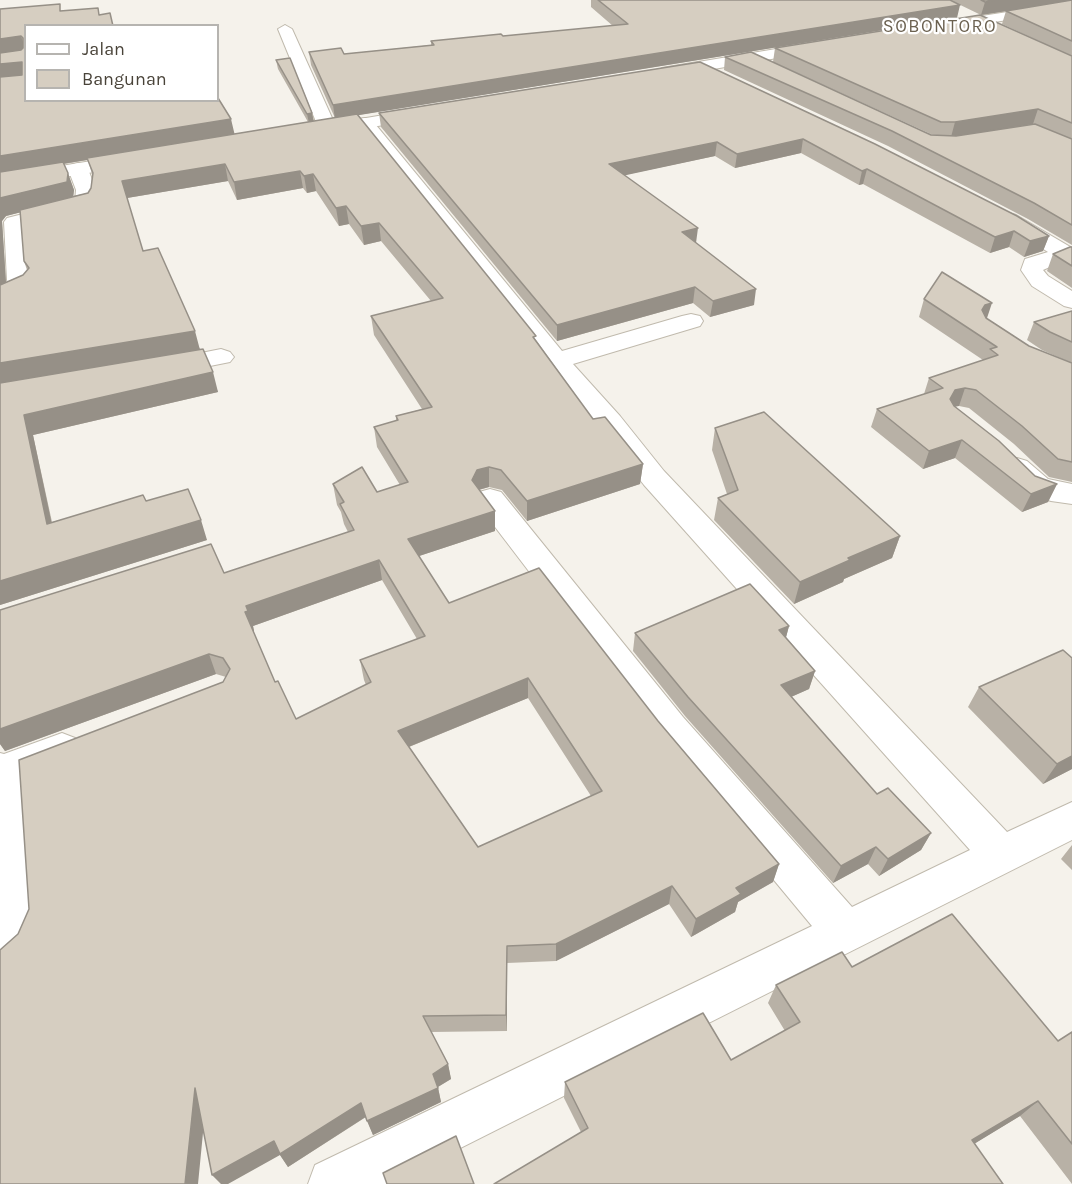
<!DOCTYPE html>
<html>
<head>
<meta charset="utf-8">
<style>
	body { margin:0 }
	#map { position:relative; width:1072px; height:1184px; overflow:hidden; background:#f5f2eb; font-family:Karla,sans-serif }
	canvas { display:block }
	.legend { position:absolute; left:24px; top:24px; width:195px; height:78px; box-sizing:border-box; background:#fff; border:2px solid #b6b4b0; margin:0; padding:8px 10px; list-style:none; font-size:18px; color:#494339 }
	.legend li { display:flex; align-items:center; gap:12px; height:30px }
	.legend b { width:30px; border:2px solid #b6b4b0 }
</style>
</head>
<body>
<div id="map">
<canvas width="1072" height="1184"></canvas>
<ul class="legend">
<li><b style="height:8px;background:#fff"></b>Jalan</li>
<li><b style="height:16px;background:#d6cec1"></b>Bangunan</li>
</ul>
</div>
<script>
const c = document.querySelector('canvas').getContext('2d');
c.lineJoin = 'round';
const toPath = rows => new Path2D(rows.map(r => 'M' + r).join(''));
function trace(path, color, width, dash) { c.strokeStyle = color; c.lineWidth = width; c.lineCap = dash ? 'butt' : 'round'; c.setLineDash(dash || []); c.stroke(path); }
function fill(path, color) { c.fillStyle = color; c.fill(path, 'evenodd'); }
function drawText(font, color, halo, rows, align = 'center') {
  c.font = font + ' Karla,sans-serif'; c.lineWidth = 4.5; c.setLineDash([]); c.textBaseline = 'middle'; c.strokeStyle = halo; c.fillStyle = color; for (const [text, x, y, turn = 0] of rows) {
    c.save(); c.translate(x, y); c.rotate((+turn || 0) * Math.PI / 180); c.textAlign = isNaN(turn) ? turn : align; if (halo) c.strokeText(text, 0, 0); c.fillText(text, 0, 0); c.restore();
  }
}
const minor = toPath([
	[285,25,292,29,337,129,334,133,322,133,319,129,278,29,285,25],
	[365,118,371,119,562,351,682,316,691,314,700,316,703,321,700,326,573,364,620,416,664,471,1007,832,1072,802,1072,840,389,1184,308,1184,315,1165,812,926,657,739,479,506,475,499,479,492,490,489,501,492,683,717,852,907,970,850,644,485,600,428,547,366,359,127,356,123,359,119,365,118],
	[78,163,85,165,88,169,96,190,95,205,92,209,25,226,29,280,34,287,30,292,0,305,0,289,9,284,7,280,4,222,7,218,75,201,76,190,68,169,71,165,78,163],
	[1009,213,1016,215,1072,248,1072,264,1063,261,1043,270,1048,276,1072,291,1072,308,1064,306,1032,286,1021,270,1025,259,1048,252,1002,223,999,219,1002,215,1009,213],
	[221,349,230,352,234,357,230,362,165,375,156,372,152,367,156,362,221,349],
	[1017,458,1027,461,1048,479,1072,484,1072,504,1051,501,1028,493,1003,467,1007,461,1017,458],
	[62,733,75,738,81,749,75,760,30,778,41,926,31,950,16,964,0,971,0,753,4,754,62,733]
]);
const tertiary = toPath([
	[1072,2,1072,10,943,30,936,26,943,22,1072,2],
	[818,42,826,47,823,50,662,78,654,73,662,68,818,42],
	[425,108,431,109,434,113,431,117,319,136,313,135,310,131,313,127,319,126,425,108],
	[134,154,141,156,143,160,141,164,0,188,0,176,134,154]
]);
trace(minor, '#c0baad', 2);
trace(tertiary, '#c0baad', 2);
fill(minor, '#fff');
fill(tertiary, '#fff');
fill(toPath([
	[591,0,950,0,957,18,358,115,536,340,593,419,643,464,640,484,527,521,502,490,489,487,479,490,495,511,495,531,419,556,449,603,658,721,779,864,773,882,738,902,735,912,691,937,669,904,556,961,507,963,507,1031,431,1032,448,1064,451,1079,438,1087,441,1102,373,1135,366,1117,288,1167,280,1155,203,1129,2,949,18,934,223,682,226,677,216,674,5,751,0,744,0,610,224,573,348,532,344,524,341,512,337,505,333,484,377,492,400,485,377,447,374,427,396,421,396,416,422,409,374,335,371,316,431,301,381,241,364,245,349,224,339,226,316,191,307,193,303,188,237,200,228,181,127,198,143,251,200,349,218,392,33,435,52,522,146,501,207,540,0,605,0,9,26,26,234,134,308,122,278,69,276,60,312,113,314,121,335,118,311,65,309,52,344,54,431,45,431,41,503,36,613,26,591,7],
	[88,160,92,174,91,188,88,193,73,196,74,190,64,164],
	[21,212,24,261,27,270,23,275,6,282,2,221,6,216],
	[382,580,417,639,360,660,364,680,366,685,296,719,275,682,253,631,254,631,253,626],
	[528,698,591,796,478,847,409,747],
	[950,0,1072,0,1072,245,1028,219,888,146,724,70,725,57,933,135,773,62,775,48,1041,42,1002,24,1006,11,1058,3,981,15],
	[1033,124,1034,124,955,136],
	[700,62,1049,236,1043,251,1024,257,1009,247,990,253,863,184,859,185,801,153,735,168,715,156,624,175,696,243,754,305,710,317,693,303,557,341,381,127,379,113],
	[1072,247,1072,288,1047,271,1053,254],
	[924,299,987,319,1029,346,1069,362,1042,350,1027,340,1034,322,1072,311,1072,482,1049,477,1014,444,969,408,959,406,955,406,1035,476,1057,484,1048,502,1022,512,955,458,923,469,871,427,877,409,924,394,929,378,983,360,919,317],
	[715,428,900,536,892,558,844,579,843,582,794,604,714,520,718,498,727,494,712,450],
	[789,626,786,637,815,671,809,689,791,697,877,794,931,833,921,850,879,876,868,864,833,883,685,716,633,651,635,633],
	[1072,658,1072,769,1043,784,968,707,979,687],
	[1072,845,1072,870,1061,859],
	[852,967,1058,1041,1072,1032,1072,1184,1020,1116,975,1143,581,1132,564,1098,565,1082,731,1060,785,1031,768,1003,776,985]
]), '#b8b1a6');
fill(toPath([
	[998,0,1072,0,1072,1,981,15,985,2],
	[960,5,957,18,335,119,333,105],
	[21,36,26,51,0,54,0,39],
	[22,62,26,78,0,79,0,64],
	[1038,109,1033,124,951,137,955,122],
	[312,113,314,123,309,123,307,114],
	[231,119,235,136,0,174,0,156],
	[803,139,801,153,735,168,737,154],
	[717,142,715,156,608,179,609,164],
	[225,164,228,181,127,198,122,181],
	[867,169,863,184,859,185,862,171],
	[300,171,303,188,237,200,234,182],
	[68,173,74,190,73,199,6,216,2,221,6,283,0,287,0,198],
	[313,174,316,191,307,193,304,176],
	[346,206,349,224,339,226,336,208],
	[379,223,381,241,364,245,361,226],
	[698,228,696,243,682,232],
	[1014,231,1009,247,990,253,995,237],
	[1049,236,1043,251,1024,257,1030,241],
	[695,287,693,303,557,341,557,325],
	[756,289,754,305,710,317,713,301],
	[992,303,986,321,982,310,985,305],
	[195,331,200,350,0,384,0,363],
	[213,372,218,392,33,435,56,544,47,524,24,415],
	[965,388,959,406,949,408,950,399,955,390],
	[962,440,955,458,923,469,929,451],
	[643,464,640,484,527,521,527,501],
	[489,467,489,487,478,490,472,480,477,470],
	[1057,484,1048,502,1022,512,1031,494],
	[495,511,495,531,410,559,408,539],
	[201,520,207,540,0,605,0,581],
	[900,536,892,558,844,579,843,582,794,604,800,582,848,558],
	[379,560,382,580,253,626,254,631,251,632,245,612,246,606],
	[789,626,784,645,779,630],
	[209,654,216,674,5,751,0,744,0,729],
	[815,671,809,689,775,704,781,685],
	[528,678,528,698,401,750,398,731],
	[1072,756,1072,769,1043,784,1057,764],
	[931,833,921,850,879,876,888,859],
	[876,847,868,864,833,883,841,866],
	[779,864,773,882,738,902,735,912,691,937,696,919,736,888],
	[672,886,669,904,556,961,556,944],
	[507,946,507,1031,506,1015],
	[448,1064,451,1079,436,1088,433,1074],
	[195,1088,206,1102,198,1184,185,1184],
	[438,1088,441,1102,373,1135,367,1121],
	[1038,1101,1020,1116,956,1155,972,1140],
	[361,1103,367,1116,288,1167,280,1155,228,1184,221,1184,212,1175,274,1141]
]), '#969087');
const building = toPath([
	[598,0,950,0,960,5,333,105,309,52,341,48,344,54,434,45,431,41,501,34,503,36,628,24,598,0],
	[981,0,998,0,985,2,981,0],
	[1072,0,1072,41,1006,11,1072,0],
	[60,4,60,11,98,8,99,15,110,13,113,26,26,26,26,100,218,100,218,98,231,119,0,156,0,77,22,75,22,62,0,64,0,53,21,50,23,48,23,38,21,36,0,39,0,9,60,4],
	[980,15,1072,56,1072,123,1038,109,955,122,941,122,775,48,980,15],
	[751,52,931,135,956,136,1035,124,1072,139,1072,225,1034,203,892,131,725,57,751,52],
	[290,58,312,113,307,114,276,60,290,58],
	[700,62,875,144,1017,216,1049,236,1030,241,1014,231,995,237,867,169,862,171,803,139,737,154,717,142,609,164,698,228,682,232,756,289,713,301,695,287,557,325,379,113,700,62],
	[357,114,536,336,533,337,593,419,605,417,643,464,527,501,501,470,489,467,477,470,472,480,495,511,408,539,449,603,539,568,658,721,779,864,736,888,741,894,696,919,672,886,556,944,507,946,506,1015,423,1016,448,1064,433,1074,438,1088,367,1121,361,1103,280,1154,274,1141,212,1175,195,1088,185,1184,0,1184,0,950,18,934,29,909,19,760,223,682,230,669,223,658,209,654,0,729,0,610,211,544,224,573,354,530,340,504,344,502,333,484,362,467,377,492,408,482,374,427,398,420,396,416,432,407,371,316,443,298,379,223,361,226,346,206,336,208,313,174,304,176,300,171,234,182,225,164,122,181,143,251,158,248,195,331,0,363,0,285,23,275,29,268,24,261,20,210,88,193,91,188,93,173,87,158,357,114],
	[379,560,425,636,360,660,371,682,296,719,278,681,275,682,245,612,248,611,246,606,379,560],
	[528,678,602,791,478,847,398,731,528,678],
	[63,162,68,173,67,182,0,198,0,172,63,162],
	[1070,247,1072,247,1072,266,1053,254,1070,247],
	[942,272,992,303,985,305,982,310,986,318,1029,346,1072,363,1072,462,1058,459,1022,426,976,390,965,388,955,390,950,399,954,406,999,441,1035,476,1057,484,1031,494,962,440,929,451,877,409,943,388,929,378,998,355,990,349,997,347,924,299,942,272],
	[1072,311,1072,342,1050,332,1034,322,1072,311],
	[203,349,213,372,24,415,47,524,143,495,146,501,188,489,201,520,0,581,0,383,203,349],
	[764,412,900,536,848,558,850,560,800,582,718,498,738,490,715,428,764,412],
	[750,584,789,626,779,630,815,671,781,685,877,794,888,788,931,833,888,859,876,847,841,866,688,697,635,633,750,584],
	[1063,650,1072,658,1072,756,1057,764,979,687,1063,650],
	[952,914,1058,1041,1072,1032,1072,1144,1038,1101,972,1140,1003,1184,494,1184,588,1128,565,1082,703,1013,731,1060,800,1022,776,985,842,952,852,967,952,914],
	[456,1136,474,1184,387,1184,383,1173,456,1136]
]);
fill(building, '#d6cec1');
trace(building, '#969087', 1.5);
c.letterSpacing = '1.5px';
drawText('18px', '#6b6150', '#fff', [
	["SOBONTORO",940,27]
]);
c.letterSpacing = '0px';
</script>
</body>
</html>
